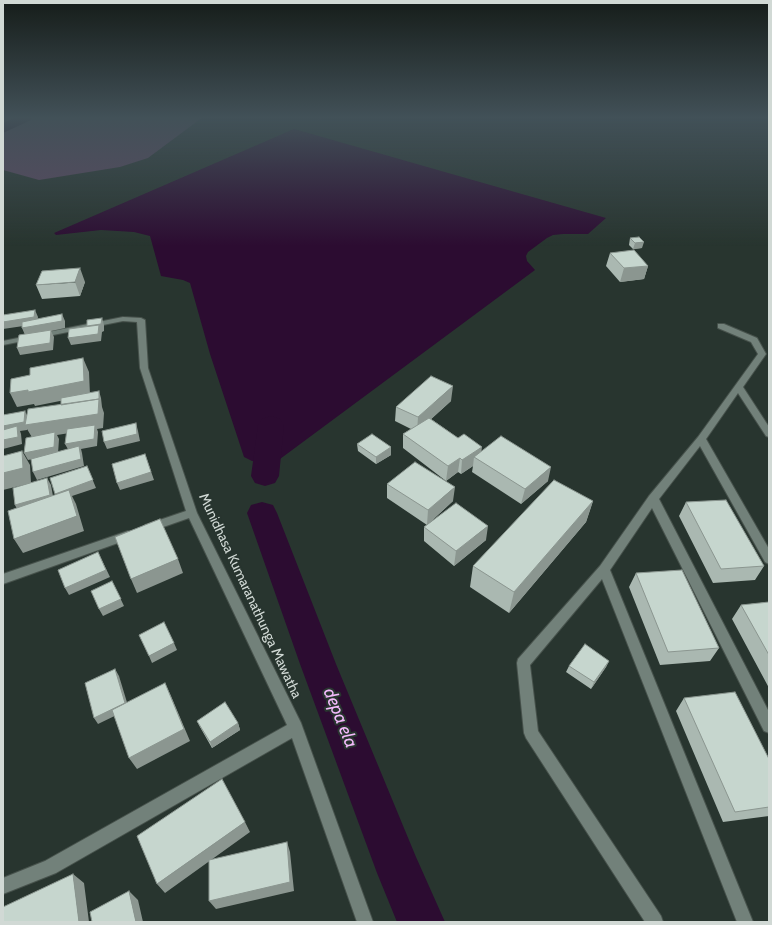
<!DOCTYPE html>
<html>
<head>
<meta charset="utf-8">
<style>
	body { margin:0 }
	#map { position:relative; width:772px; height:925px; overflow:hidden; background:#28352f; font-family:Cabin,sans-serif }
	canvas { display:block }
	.frame { position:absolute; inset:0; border:4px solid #d1d9d5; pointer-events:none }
</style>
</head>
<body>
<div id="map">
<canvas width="772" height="925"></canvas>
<div class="frame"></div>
</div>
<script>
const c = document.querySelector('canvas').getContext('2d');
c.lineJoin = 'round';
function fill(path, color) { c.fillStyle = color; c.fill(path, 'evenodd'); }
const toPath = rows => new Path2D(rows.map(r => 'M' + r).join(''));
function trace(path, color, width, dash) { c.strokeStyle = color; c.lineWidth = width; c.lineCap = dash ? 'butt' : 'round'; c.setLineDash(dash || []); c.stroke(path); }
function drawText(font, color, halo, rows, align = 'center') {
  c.font = font + ' Cabin,sans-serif'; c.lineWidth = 4; c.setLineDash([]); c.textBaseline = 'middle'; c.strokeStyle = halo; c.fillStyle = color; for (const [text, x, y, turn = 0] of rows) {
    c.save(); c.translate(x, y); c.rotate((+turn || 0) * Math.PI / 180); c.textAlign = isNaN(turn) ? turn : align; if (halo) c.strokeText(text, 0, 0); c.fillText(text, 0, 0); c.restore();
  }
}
fill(toPath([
	[3,117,203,117,148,158,120,167,39,180,3,170]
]), '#5e4762');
fill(toPath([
	[294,129,606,218,588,234,563,234,553,235,547,238,528,252,526,256,527,261,535,270,280,459,267,462,252,461,244,457,210,354,190,283,183,280,161,276,150,236,134,232,101,230,56,235,54,233]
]), '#2c0c31');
fill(toPath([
	[323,117,327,117,319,120,317,119,323,117]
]), '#2c0c31');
fill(toPath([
	[16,117,33,117,31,120,3,133,3,123,16,117],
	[271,416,280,419,284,425,279,476,275,483,265,486,255,483,251,476,258,425,262,419,271,416],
	[262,502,273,505,277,513,336,664,416,857,445,922,397,922,377,873,300,664,247,513,251,505,262,502]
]), '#2c0c31');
const minor = toPath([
	[123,317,141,318,145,320,148,368,197,513,301,723,373,922,357,922,292,738,56,873,3,894,3,878,45,861,287,725,189,518,149,532,145,531,144,528,145,525,186,511,140,368,137,322,123,321,3,345,3,341,123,317],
	[718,324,724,324,757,338,766,354,743,387,769,427,769,437,766,436,738,393,706,439,769,549,769,564,765,562,700,446,659,499,769,712,769,733,764,731,652,508,610,570,753,922,737,922,602,579,530,665,538,731,661,916,663,922,645,922,526,738,524,733,517,663,518,659,600,566,649,496,698,437,758,354,751,342,718,328,718,324],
	[128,531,132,532,134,535,132,538,3,584,3,574,128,531]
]);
trace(minor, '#47524c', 2);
fill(minor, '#72817a');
fill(toPath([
	[630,238,642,248,633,249,629,245],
	[610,253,648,266,644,279,620,282,606,266],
	[85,282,80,296,42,299,36,285],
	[451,401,431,419,458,438,481,451,548,481,521,504,472,472,473,466,461,474,458,472,446,481,403,448,403,434,411,429,395,421,396,407],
	[357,444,391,447,391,455,376,464,358,451],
	[387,484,453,501,427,525,387,498],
	[593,501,586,522,509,613,470,587,473,566],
	[686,502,764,566,755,580,713,583,679,516],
	[424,527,486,540,454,566,424,541],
	[636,573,719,648,710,661,660,665,629,587],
	[769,602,769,688,732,619,741,605],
	[609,661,606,667,591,689,566,672,569,666],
	[684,698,769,759,769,816,723,822,676,711],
	[197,721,238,723,240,730,212,748,200,727]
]), '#aab8b1');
fill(toPath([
	[644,242,642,248,633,249,635,243],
	[648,266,644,279,620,282,624,268],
	[80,268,85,282,80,296,75,282],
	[35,310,38,317,37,324,3,329,3,322],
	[62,314,65,321,65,328,51,331,54,337,53,350,20,355,17,348,25,335,22,328],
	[102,318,104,325,104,331,102,332,101,341,71,345,68,338,89,333,87,326],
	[83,358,89,372,90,395,35,406,34,404,17,407,10,393],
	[453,386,451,401,417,432,418,417],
	[99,391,101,398,102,407,104,413,103,428,97,429,98,432,97,446,81,449,82,453,84,466,37,480,33,472,69,451,65,444,95,429,57,435,59,439,58,454,28,460,24,453,33,439,27,429,27,430,20,431,21,434,22,444,3,449,3,440,6,434,3,429,3,426,25,411,28,418],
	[136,423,138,431,140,441,107,449,104,442],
	[391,447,391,455,376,464,376,457],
	[482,447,480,461,474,457,473,466,461,474,462,460],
	[22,451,30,465,31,483,3,490,3,473],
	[145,454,154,480,120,490,117,483],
	[460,458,458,472,446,481,448,466],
	[87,466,96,488,72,496,76,504,84,531,23,553,14,539,77,516,55,494],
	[551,467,548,481,521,504,525,489],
	[47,478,51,485,54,502,19,513,15,505],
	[455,487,453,501,427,525,428,510],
	[593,501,586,522,509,613,514,592],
	[488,526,486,540,454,566,456,551],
	[98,552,110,577,69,595,65,588],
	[178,559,183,573,137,593,131,579],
	[112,581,124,606,103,616,99,609],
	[174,643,177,650,152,663,149,656],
	[609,661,606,667,591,689,594,682],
	[115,669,119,676,129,709,98,724,94,718],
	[165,683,171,696,190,741,137,769,129,758],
	[238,723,240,730,212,748,210,742],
	[245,822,250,832,165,893,157,884],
	[287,842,290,852,294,891,216,909,209,901],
	[73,874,84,883,89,922,79,922],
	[129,891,138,900,143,922,136,922]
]), '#8b9690');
const building = toPath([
	[639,237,644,242,635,243,630,238,639,237],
	[634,250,648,266,624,268,610,253,634,250],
	[80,268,75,282,36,285,42,271,80,268],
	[35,310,34,317,3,322,3,315,35,310],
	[62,314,62,321,22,328,22,322,62,314],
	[102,318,101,324,87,326,87,320,102,318],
	[99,325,98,334,68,338,69,329,99,325],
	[51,330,50,343,17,348,19,335,51,330],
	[83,358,84,381,28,392,28,390,10,393,11,379,30,375,30,368,83,358],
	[431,376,453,386,418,417,396,407,431,376],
	[99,391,99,400,99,399,61,405,61,398,99,391],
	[99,399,98,414,25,425,28,409,99,399],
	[25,411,24,422,3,426,3,415,25,411],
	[429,418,458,438,464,434,482,447,462,460,460,458,448,466,403,434,429,418],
	[136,423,137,434,104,442,102,431,136,423],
	[95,425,94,439,65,444,67,429,95,425],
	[17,426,18,437,3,440,3,430,17,426],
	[55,432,54,447,24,453,26,438,55,432],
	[372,434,391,447,376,457,357,444,372,434],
	[501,436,551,467,525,489,474,457,501,436],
	[79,446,81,459,33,472,31,459,79,446],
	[22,451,23,468,3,473,3,456,22,451],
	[145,454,151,472,117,483,112,464,145,454],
	[415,462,455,487,428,510,387,484,415,462],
	[87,466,93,480,55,494,50,478,87,466],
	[47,478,50,495,15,505,13,488,47,478],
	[554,480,593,501,514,592,473,566,554,480],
	[69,490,77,516,14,539,8,511,69,490],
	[726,500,764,566,721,569,686,502,726,500],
	[456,503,488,526,456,551,424,527,456,503],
	[160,519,178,559,131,579,115,537,160,519],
	[98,552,106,570,65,588,58,570,98,552],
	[682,570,719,648,668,652,636,573,682,570],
	[112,581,121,599,99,609,91,591,112,581],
	[769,602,769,655,741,605,769,602],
	[164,622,174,643,149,656,139,635,164,622],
	[585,644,609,661,594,682,569,666,585,644],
	[115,669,125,703,94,718,85,683,115,669],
	[165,683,184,729,129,758,112,710,165,683],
	[735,692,769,759,769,807,735,812,684,698,735,692],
	[225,702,238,723,210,742,197,721,225,702],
	[222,779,245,822,157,884,137,836,222,779],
	[287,842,290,882,209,901,209,860,287,842],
	[73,874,79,922,3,922,3,907,73,874],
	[129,891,136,922,92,922,90,912,129,891]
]);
fill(building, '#c6d6ce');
trace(building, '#8b9690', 1);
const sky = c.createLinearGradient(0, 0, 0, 246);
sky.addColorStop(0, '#161d1a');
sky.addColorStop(0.48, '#425158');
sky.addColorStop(1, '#42515800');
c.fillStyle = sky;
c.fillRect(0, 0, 772, 246);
drawText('14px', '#d1d9d5', '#28352f', [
	["Munidhasa Kumaranathunga Mawatha",250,596,65]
]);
drawText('italic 18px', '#f2b9fa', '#28352f', [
	["depa ela",340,718,68]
]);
</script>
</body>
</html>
